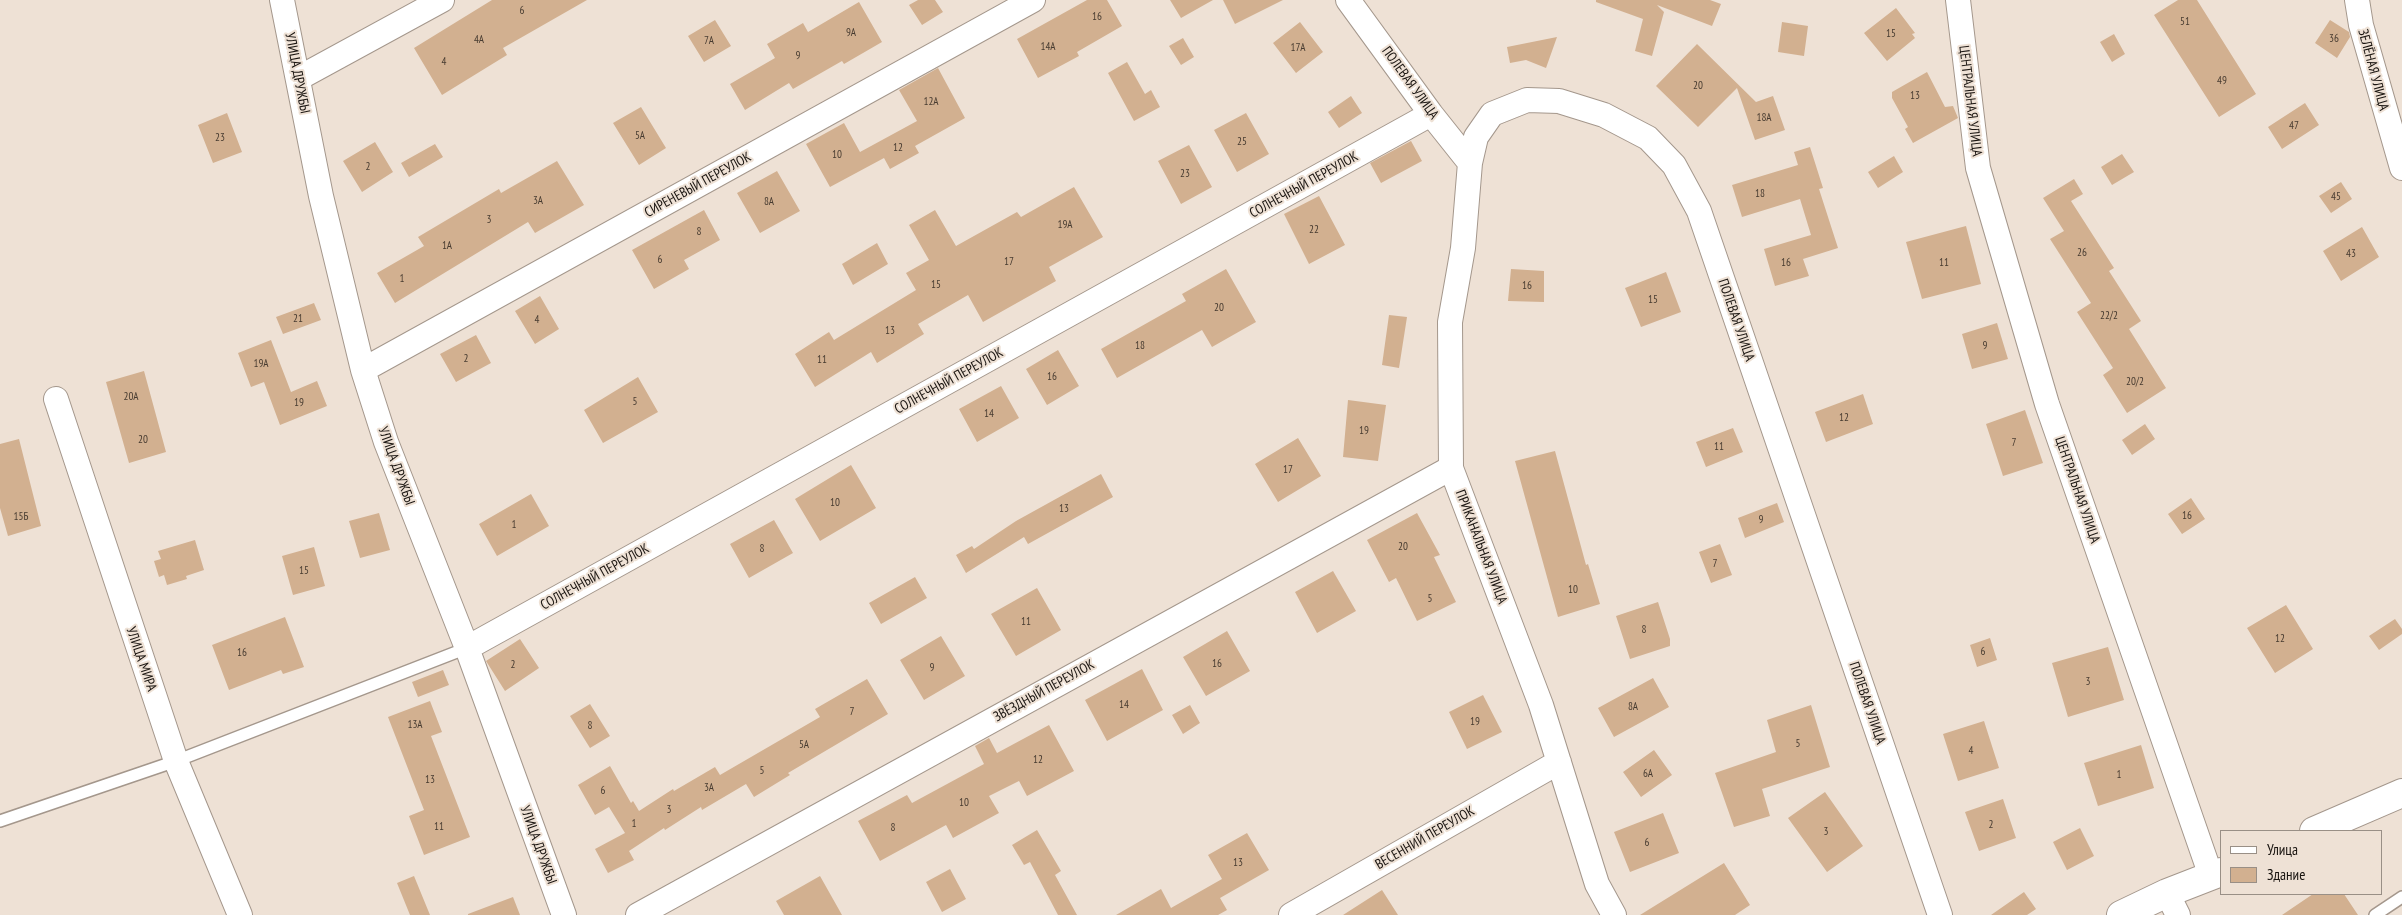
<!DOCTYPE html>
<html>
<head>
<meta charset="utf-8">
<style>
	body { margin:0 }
	#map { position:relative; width:2402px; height:915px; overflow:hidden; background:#eee1d5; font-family:"PT Sans Narrow",sans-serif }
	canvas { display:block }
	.legend { position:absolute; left:2220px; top:830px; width:162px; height:65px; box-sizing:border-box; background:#eee1d5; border:1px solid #998f86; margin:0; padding:6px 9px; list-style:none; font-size:15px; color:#191410 }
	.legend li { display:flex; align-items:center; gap:10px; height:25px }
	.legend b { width:25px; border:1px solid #998f86 }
</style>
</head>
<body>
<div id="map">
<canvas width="2402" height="915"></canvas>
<ul class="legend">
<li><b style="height:6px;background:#fff"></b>Улица</li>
<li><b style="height:14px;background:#d2b090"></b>Здание</li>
</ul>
</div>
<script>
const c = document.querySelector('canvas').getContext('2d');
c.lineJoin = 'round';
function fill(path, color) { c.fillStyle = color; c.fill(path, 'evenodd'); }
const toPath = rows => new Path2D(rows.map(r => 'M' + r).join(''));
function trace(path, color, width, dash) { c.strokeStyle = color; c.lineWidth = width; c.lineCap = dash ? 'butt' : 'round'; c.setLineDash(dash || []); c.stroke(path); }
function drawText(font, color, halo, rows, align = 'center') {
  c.font = font + ' "PT Sans Narrow",sans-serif'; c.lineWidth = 4; c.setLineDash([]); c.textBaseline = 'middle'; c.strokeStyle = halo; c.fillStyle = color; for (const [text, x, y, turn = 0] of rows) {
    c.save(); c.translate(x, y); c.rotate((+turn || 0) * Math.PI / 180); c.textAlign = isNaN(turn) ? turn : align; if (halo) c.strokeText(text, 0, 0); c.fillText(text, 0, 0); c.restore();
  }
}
fill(toPath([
	[492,0,587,0,503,48,507,55,442,95,414,48],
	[918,0,935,0,943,12,922,25,909,5],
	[1087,0,1107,0,1122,26,1077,52,1079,56,1038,78,1017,39],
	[1170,0,1213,0,1181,18],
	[1223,0,1283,0,1235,24],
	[1596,0,1710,0,1721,4,1712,26,1657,5,1664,12,1652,56,1635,51,1643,19,1596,2],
	[2178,0,2197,0,2256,94,2219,117,2154,15],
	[859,2,882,42,844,64,842,61,793,89,789,83,745,110,730,84,775,58,767,44,803,23,808,32],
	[1896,8,1915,33,1912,34,1915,38,1887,61,1864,33],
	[715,20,731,46,704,62,688,36],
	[2330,20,2349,32,2350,37,2337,58,2315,43],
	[1300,22,1323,52,1296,73,1273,43],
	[1782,22,1808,26,1804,56,1778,52],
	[2114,34,2125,54,2112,62,2100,42],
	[1557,37,1546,68,1526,60,1510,63,1507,47],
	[1183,38,1194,57,1181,65,1169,46],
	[1697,44,1756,102,1773,96,1785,130,1755,140,1737,88,1698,127,1656,86],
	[1127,62,1145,94,1151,90,1160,107,1134,121,1108,73],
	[938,68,965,118,915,146,919,153,890,169,884,158,830,187,806,144,844,123,860,152,917,121,899,90],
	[1927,72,1945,107,1953,106,1958,118,1913,143,1905,129,1908,127,1892,98,1892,92],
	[1351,96,1362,113,1339,128,1328,112],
	[2305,103,2319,125,2282,149,2268,127],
	[641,107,666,148,639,165,613,123],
	[227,113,242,152,213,163,198,125],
	[1246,113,1269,154,1237,172,1214,130],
	[1411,141,1422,161,1381,183,1370,163],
	[375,142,393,172,362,192,343,161],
	[435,144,443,157,409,177,401,163],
	[1189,145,1212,187,1181,204,1158,161],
	[1810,147,1823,188,1819,189,1838,248,1803,259,1809,276,1775,286,1764,249,1811,235,1800,199,1742,217,1732,185,1798,165,1794,152],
	[2122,154,2134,172,2112,185,2101,167],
	[1894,156,1903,172,1878,188,1868,172],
	[557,161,584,205,535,233,528,222,395,303,377,273,424,246,418,237,499,189,501,193],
	[777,171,800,211,760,233,737,193],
	[2074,179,2083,194,2071,201,2114,268,2109,271,2141,321,2129,329,2166,388,2127,413,2103,375,2113,368,2077,312,2091,303,2050,239,2064,231,2043,198],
	[2341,182,2352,199,2331,213,2319,196],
	[1074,187,1103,237,1049,267,1056,281,983,322,968,295,918,324,924,334,877,363,871,352,815,387,795,354,829,332,834,340,916,290,906,273,929,260,909,225,935,210,956,246,1017,212,1021,217],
	[1319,196,1345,245,1309,264,1284,214],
	[704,210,720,240,684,260,689,269,654,289,632,250],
	[1966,226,1981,284,1922,299,1906,242],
	[2362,227,2379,257,2341,281,2323,251],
	[877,243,888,264,853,285,842,264],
	[1226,269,1256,322,1212,347,1202,330,1117,378,1101,349,1186,301,1182,294],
	[1511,269,1544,271,1544,302,1508,301],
	[1666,272,1681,312,1641,327,1625,288],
	[540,296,559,329,535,344,515,311],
	[314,303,321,320,283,334,276,317],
	[1389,315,1407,317,1399,368,1382,365],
	[1997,323,2008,359,1972,369,1962,334],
	[476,335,491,363,456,382,440,354],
	[271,340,291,392,317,381,327,406,280,425,264,382,251,387,238,353],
	[1058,350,1079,386,1047,405,1026,369],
	[144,371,166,452,129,463,106,382],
	[638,377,658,412,603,443,584,410],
	[1001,386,1019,418,977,442,959,409],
	[1863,394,1873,424,1826,442,1815,412],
	[1348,400,1386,405,1378,461,1343,457],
	[2025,410,2043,463,2003,476,1986,424],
	[2145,424,2155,439,2132,455,2122,440],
	[1733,428,1743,452,1706,467,1696,442],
	[1298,438,1321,476,1278,502,1255,464],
	[19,439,41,526,8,536,0,508,0,444],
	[1555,451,1586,565,1588,564,1600,604,1558,617,1515,461],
	[851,465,876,508,820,541,795,499],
	[1101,474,1113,497,1028,544,1024,537,966,573,956,555,972,546,974,549,1016,521],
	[531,494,549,526,497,556,479,524],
	[2191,498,2205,519,2182,534,2168,514],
	[1777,503,1784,522,1745,538,1738,518],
	[379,513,390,550,360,558,349,521],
	[1417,513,1440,555,1434,557,1456,602,1417,621,1396,578,1389,582,1367,540],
	[774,520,793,553,749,578,730,544],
	[195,540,204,570,186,576,187,579,167,585,164,575,159,577,154,561,161,559,158,551],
	[1720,544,1732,575,1711,583,1699,552],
	[314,547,325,586,293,595,282,556],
	[1333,571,1356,611,1317,633,1295,592],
	[915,577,927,598,881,624,869,603],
	[1037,588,1061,630,1016,656,991,614],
	[1658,602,1670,639,1670,646,1630,659,1616,616],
	[2286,605,2313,649,2275,673,2247,628],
	[285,617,304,667,283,674,281,670,229,690,212,645],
	[2395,619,2402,629,2402,634,2379,650,2369,636],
	[1227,631,1250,671,1206,696,1183,657],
	[941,636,965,676,924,700,900,660],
	[1990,638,1997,660,1977,667,1970,645],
	[520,639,539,668,505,691,486,661],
	[2108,647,2124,700,2068,717,2052,663],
	[1142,669,1163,710,1107,741,1085,700],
	[443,670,449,685,418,697,412,682],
	[1653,678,1669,707,1614,737,1598,708],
	[867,679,888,714,788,773,790,775,754,797,746,784,702,810,701,807,665,830,664,828,629,851,634,860,608,873,595,849,625,833,609,807,595,815,578,785,610,766,631,803,633,801,639,811,673,789,674,791,715,767,720,775,820,717,815,709],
	[1483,695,1502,732,1467,749,1449,712],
	[430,701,442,732,431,736,470,837,424,855,409,816,424,810,388,717],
	[590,704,610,736,590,748,570,716],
	[1190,705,1200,723,1183,734,1172,715],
	[1811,705,1830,767,1762,789,1770,816,1734,827,1715,773,1776,752,1767,720],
	[1984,721,1999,768,1958,781,1943,734],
	[1049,725,1074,771,1027,796,1019,781,989,796,999,813,953,838,946,825,880,861,858,821,907,795,912,803,984,764,975,746,989,738,997,753],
	[2141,745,2154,788,2098,806,2084,763],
	[1654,750,1672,775,1641,797,1623,772],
	[1825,792,1863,846,1827,872,1788,818],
	[2003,799,2016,838,1979,851,1965,812],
	[1663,813,1679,853,1630,872,1614,832],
	[2080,828,2094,856,2067,870,2053,842],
	[1037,830,1061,871,1055,875,1077,915,1058,915,1030,862,1024,865,1012,845],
	[1247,833,1269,870,1220,898,1227,910,1218,915,1116,915,1161,889,1171,908,1222,879,1208,855],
	[1724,863,1750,905,1735,915,1640,915],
	[950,869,966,899,942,912,926,882],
	[414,876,430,915,410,915,397,883],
	[820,876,842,915,784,915,776,901],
	[1382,890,1398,915,1343,915],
	[2024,892,2036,909,2027,915,1991,915],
	[2313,894,2344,894,2358,915,2282,915],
	[513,897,520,915,468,915,468,914]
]), '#d2b090');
const service = toPath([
	[0,821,176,761,467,648],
	[2375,915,2402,897]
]);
const minor = toPath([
	[282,0,321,196,363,370,386,442,467,648,564,915],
	[1348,0,1431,114,1470,163,1476,137,1492,114,1527,100,1559,101,1604,115,1648,138,1674,165,1699,211,1940,915],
	[1958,0,1978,168,2047,404,2211,876],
	[2357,0,2361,25,2402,168],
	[299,78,442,0],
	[1470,163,1463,248,1450,322,1451,468,1541,705,1597,884,1614,915],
	[363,370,1033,0],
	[56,399,176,761,240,915],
	[467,648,1431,114],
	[2167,893,2178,915],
	[638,915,1451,468],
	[1291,915,1559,762]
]);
const tertiary = toPath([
	[2314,831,2402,793],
	[2121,915,2167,893,2221,872]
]);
trace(service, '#a4978c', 14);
trace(minor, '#a4978c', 26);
trace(tertiary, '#a4978c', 30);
trace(service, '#fff', 11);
trace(minor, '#fff', 24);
trace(tertiary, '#fff', 28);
drawText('11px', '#473b30', null, [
	["6",522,11],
	["16",1097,17],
	["51",2185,22],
	["9А",851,33],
	["15",1891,34],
	["36",2334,39],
	["4А",479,40],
	["7А",709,41],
	["14А",1048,47],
	["17А",1298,48],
	["9",798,56],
	["4",444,62],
	["49",2222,81],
	["20",1698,86],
	["13",1915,96],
	["12А",931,102],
	["18А",1764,118],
	["47",2294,126],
	["5А",640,136],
	["23",220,138],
	["25",1242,142],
	["12",898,148],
	["10",837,155],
	["2",368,167],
	["23",1185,174],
	["18",1760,194],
	["45",2336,197],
	["3А",538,201],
	["8А",769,202],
	["3",489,220],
	["19А",1065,225],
	["22",1314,230],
	["8",699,232],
	["1А",447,246],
	["26",2082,253],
	["43",2351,254],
	["6",660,260],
	["17",1009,262],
	["16",1786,263],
	["11",1944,263],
	["1",402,279],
	["15",936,285],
	["16",1527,286],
	["15",1653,300],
	["20",1219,308],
	["22/2",2109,316],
	["21",298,319],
	["4",537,320],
	["13",890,331],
	["18",1140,346],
	["9",1985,346],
	["2",466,359],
	["11",822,360],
	["19А",261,364],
	["16",1052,377],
	["20/2",2135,382],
	["20А",131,397],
	["5",635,402],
	["19",299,403],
	["14",989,414],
	["12",1844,418],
	["19",1364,431],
	["20",143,440],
	["7",2014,443],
	["11",1719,447],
	["17",1288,470],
	["10",835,503],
	["13",1064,509],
	["16",2187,516],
	["15Б",21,517],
	["9",1761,520],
	["1",514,525],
	["20",1403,547],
	["8",762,549],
	["7",1715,564],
	["15",304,571],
	["10",1573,590],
	["5",1430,599],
	["11",1026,622],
	["8",1644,630],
	["12",2280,639],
	["6",1983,652],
	["16",242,653],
	["16",1217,664],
	["2",513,665],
	["9",932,668],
	["3",2088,682],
	["14",1124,705],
	["8А",1633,707],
	["7",852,712],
	["19",1475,722],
	["13А",415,725],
	["8",590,726],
	["5",1798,744],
	["5А",804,745],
	["4",1971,751],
	["12",1038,760],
	["5",762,771],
	["6А",1648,774],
	["1",2119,775],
	["13",430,780],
	["3А",709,788],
	["6",603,791],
	["10",964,803],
	["3",669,810],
	["1",634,824],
	["2",1991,825],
	["11",439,827],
	["8",893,828],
	["3",1826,832],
	["6",1647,843],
	["13",1238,863]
]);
drawText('14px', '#191410', '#eee1d5', [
	["ЗЕЛЁНАЯ УЛИЦА",2373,70,75],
	["УЛИЦА ДРУЖБЫ",297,73,79],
	["ПОЛЕВАЯ УЛИЦА",1410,83,54],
	["ЦЕНТРАЛЬНАЯ УЛИЦА",1970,101,83],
	["СИРЕНЕВЫЙ ПЕРЕУЛОК",698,185,-29],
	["СОЛНЕЧНЫЙ ПЕРЕУЛОК",1304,185,-29],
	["ПОЛЕВАЯ УЛИЦА",1736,320,71],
	["СОЛНЕЧНЫЙ ПЕРЕУЛОК",949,381,-29],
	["УЛИЦА ДРУЖБЫ",396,466,70],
	["ЦЕНТРАЛЬНАЯ УЛИЦА",2077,490,71],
	["ПРИКАНАЛЬНАЯ УЛИЦА",1481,547,69],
	["СОЛНЕЧНЫЙ ПЕРЕУЛОК",595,577,-29],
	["УЛИЦА МИРА",141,659,71],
	["ЗВЁЗДНЫЙ ПЕРЕУЛОК",1044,691,-29],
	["ПОЛЕВАЯ УЛИЦА",1867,703,71],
	["ВЕСЕННИЙ ПЕРЕУЛОК",1425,838,-30],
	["УЛИЦА ДРУЖБЫ",538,845,70]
]);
</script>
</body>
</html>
